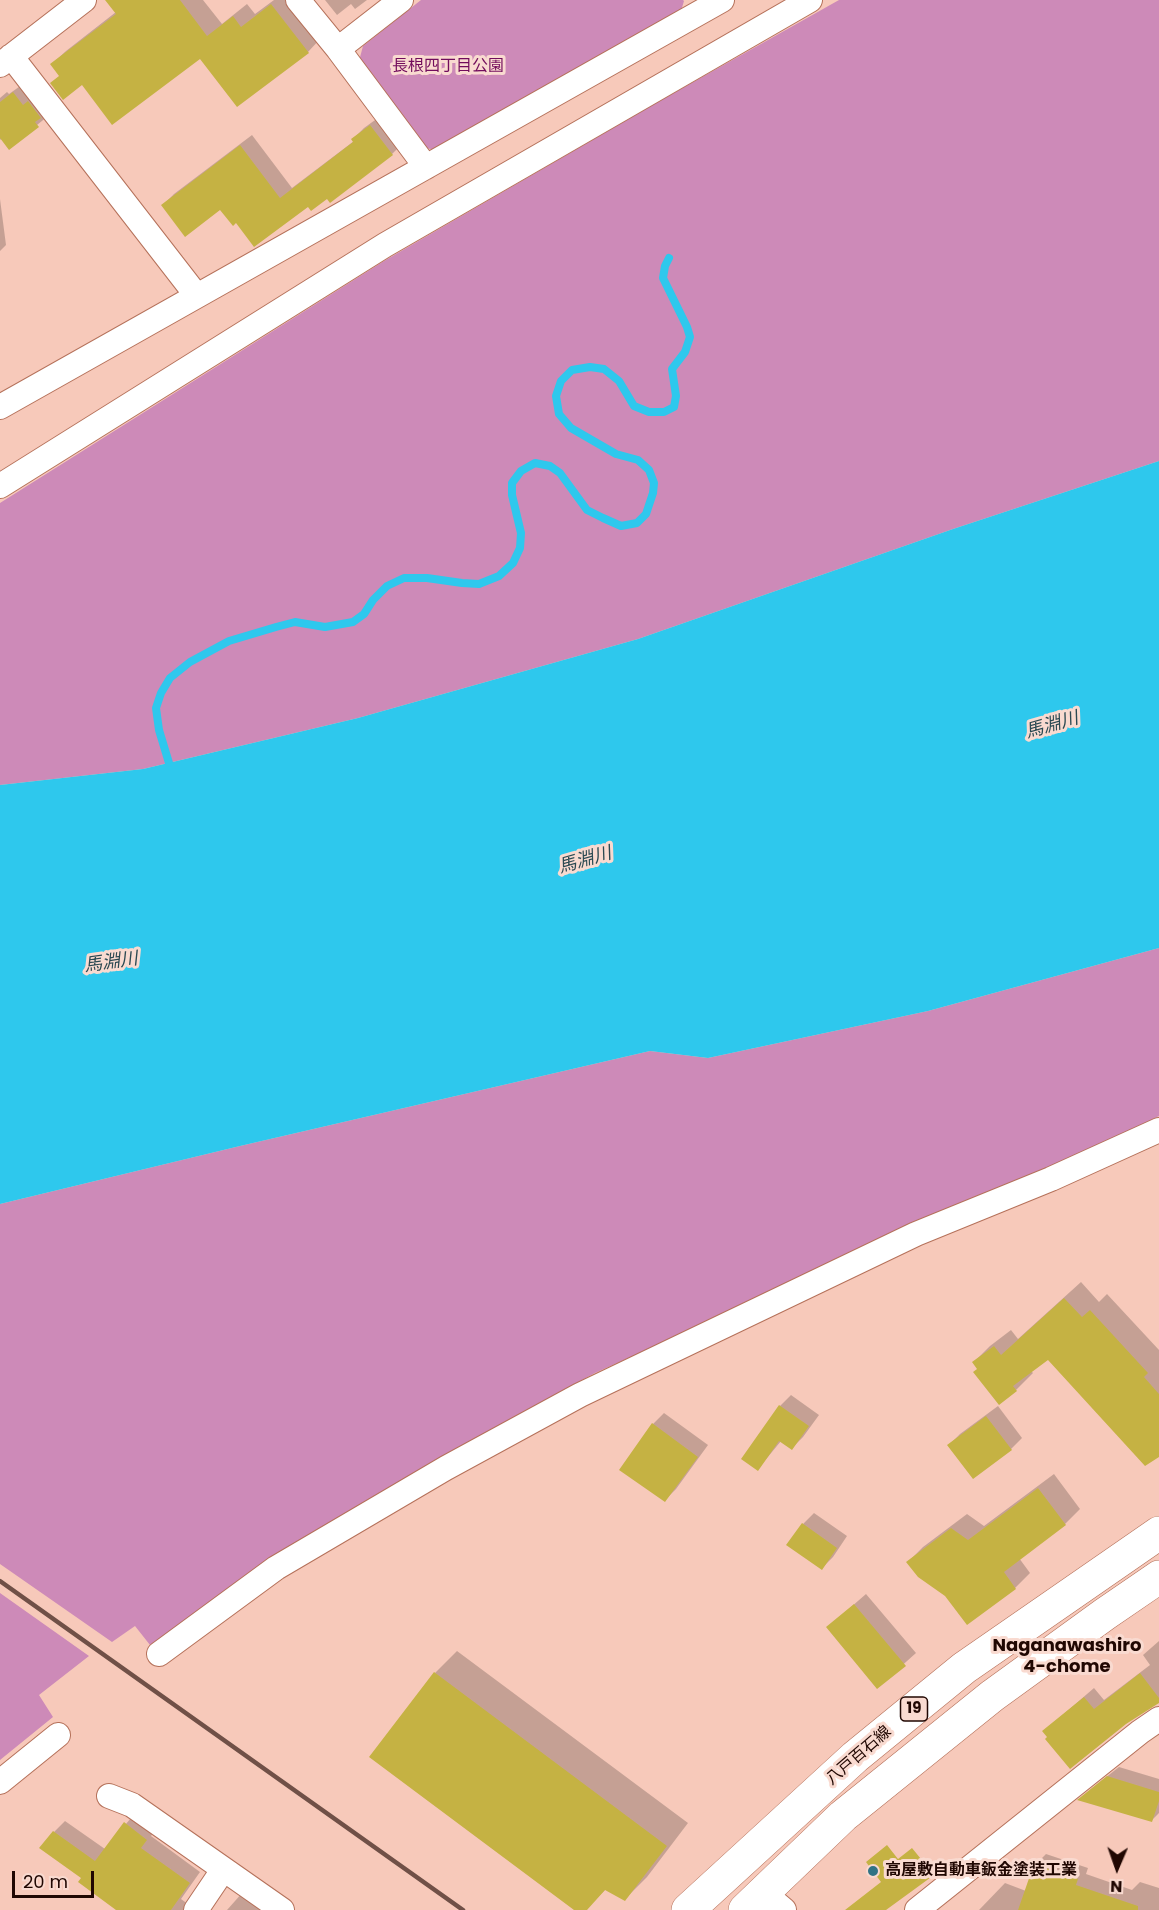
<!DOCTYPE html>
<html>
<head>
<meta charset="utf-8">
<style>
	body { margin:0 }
	#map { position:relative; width:1159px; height:1910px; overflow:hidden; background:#f7c9ba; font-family:Poppins,sans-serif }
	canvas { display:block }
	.north { position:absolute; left:1087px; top:1838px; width:60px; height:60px; -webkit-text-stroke:4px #f9dad0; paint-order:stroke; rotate:182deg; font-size:16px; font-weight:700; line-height:24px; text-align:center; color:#200702 }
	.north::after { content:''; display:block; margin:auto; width:21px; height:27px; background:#200702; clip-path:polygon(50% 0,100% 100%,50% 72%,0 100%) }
	.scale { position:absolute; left:12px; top:1871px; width:82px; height:27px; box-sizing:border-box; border:3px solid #200702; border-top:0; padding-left:8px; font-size:18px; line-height:21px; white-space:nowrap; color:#200702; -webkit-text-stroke:4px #f9dad0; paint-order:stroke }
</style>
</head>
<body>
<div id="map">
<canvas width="1159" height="1910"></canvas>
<div class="north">N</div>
<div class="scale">20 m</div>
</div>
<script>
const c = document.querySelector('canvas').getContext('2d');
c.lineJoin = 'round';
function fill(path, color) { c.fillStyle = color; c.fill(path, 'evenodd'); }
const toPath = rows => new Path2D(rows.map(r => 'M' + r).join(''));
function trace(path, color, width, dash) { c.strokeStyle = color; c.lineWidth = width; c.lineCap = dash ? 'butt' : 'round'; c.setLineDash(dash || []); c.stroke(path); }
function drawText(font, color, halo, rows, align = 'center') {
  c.font = font + ' Poppins,"Noto Sans JP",sans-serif'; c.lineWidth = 6; c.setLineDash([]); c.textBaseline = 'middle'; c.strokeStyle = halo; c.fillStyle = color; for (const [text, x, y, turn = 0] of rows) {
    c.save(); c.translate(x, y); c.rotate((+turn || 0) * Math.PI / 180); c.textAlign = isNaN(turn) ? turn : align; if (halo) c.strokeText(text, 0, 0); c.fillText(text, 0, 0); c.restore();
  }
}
fill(toPath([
	[421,0,683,0,684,1,681,11,440,150,423,148,359,61,363,46],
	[839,0,1159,0,1159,461,953,529,638,639,358,718,143,769,0,785,0,503,384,261,656,103],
	[1159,948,1159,1116,1079,1155,595,1373,452,1451,273,1558,150,1645,135,1626,112,1642,0,1564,0,1204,240,1146,650,1051,708,1058,928,1011],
	[0,1593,89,1656,39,1695,53,1717,0,1760]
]), '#cd8ab8');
fill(toPath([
	[1159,461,1159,948,928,1011,708,1058,650,1051,240,1146,0,1204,0,785,143,769,358,718,638,639,953,529]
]), '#2ec8ed');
fill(toPath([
	[113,0,203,0,222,24,247,4,255,14,274,0,292,0,321,38,308,52,200,56,83,83,61,75,52,64,66,51,116,12],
	[325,0,367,0,355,9,351,4,337,15],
	[23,84,48,116,9,148,2,138,0,140,0,98,7,92,9,94],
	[382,115,403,143,392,154,327,196,308,204,236,221,221,208,163,205,174,194,252,135,292,188,354,141,353,139,364,128],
	[0,199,6,245,0,251],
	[1081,1282,1099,1302,1107,1294,1159,1350,1159,1455,1048,1358,1031,1371,1033,1373,1016,1390,978,1368,974,1362,990,1346,1011,1330,1018,1339],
	[791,1395,819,1415,803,1437,792,1448,781,1441,758,1469,780,1406],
	[998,1406,1022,1438,1011,1449,949,1445,960,1434],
	[664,1413,708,1445,676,1489,665,1500,653,1424],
	[1054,1474,1080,1509,1065,1524,1019,1558,1030,1573,1015,1588,967,1623,946,1595,908,1562,923,1547,967,1514,984,1526],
	[814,1513,847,1536,833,1557,822,1568,803,1524],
	[866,1594,916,1653,878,1687,828,1627],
	[1159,1641,1159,1700,1049,1737,1044,1731,1094,1688,1104,1700,1150,1665,1143,1655],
	[457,1651,688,1823,647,1877,625,1899,606,1889,585,1910,577,1910,435,1673],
	[1119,1767,1159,1779,1159,1813,1152,1820,1090,1790],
	[136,1812,157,1828,151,1836,200,1872,181,1899,196,1910,119,1910,83,1878,54,1832,65,1821,105,1849],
	[1046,1854,1088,1868,1086,1874,1132,1890,1140,1882,1159,1888,1159,1910,979,1910,1005,1883,1026,1891,1035,1865],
	[243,1892,271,1910,227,1910]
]), '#0003');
trace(toPath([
	[169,763,159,730,156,708,161,693,170,678,190,662,229,641,276,627,295,622,325,627,353,622,364,614,373,600,387,586,404,578,427,578,462,583,479,584,499,576,513,563,520,548,521,533,512,495,512,483,521,471,535,463,550,466,560,473,587,510,603,518,621,526,637,523,646,514,653,493,654,483,649,470,638,460,616,454,571,428,559,414,556,396,561,381,572,370,590,367,604,369,619,381,634,406,649,412,664,412,674,407,676,396,672,369,685,352,690,337,687,327,663,278,665,266,669,258]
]), '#2ec8ed', 8);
fill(toPath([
	[105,0,180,0,207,36,233,16,241,27,271,4,309,53,237,107,200,59,112,125,82,85,63,100,50,83,59,76,50,64,116,14],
	[13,92,23,105,28,101,41,118,35,122,39,127,9,150,0,138,0,102],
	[370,125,393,155,330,203,327,199,311,211,308,207,254,247,236,223,233,226,220,210,185,237,161,205,240,145,280,198,353,142,351,139],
	[1064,1298,1082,1317,1090,1310,1148,1373,1144,1377,1159,1394,1159,1457,1145,1466,1048,1360,1013,1386,1017,1391,999,1405,973,1372,977,1369,972,1362,994,1346,1001,1355],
	[779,1405,809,1426,792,1450,779,1441,758,1471,741,1459],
	[986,1416,1012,1450,973,1479,947,1445],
	[652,1423,698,1457,665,1502,619,1470],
	[1038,1488,1066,1525,1004,1572,1016,1589,967,1625,945,1596,918,1577,906,1562,951,1528,968,1540],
	[802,1523,837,1548,822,1570,786,1545],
	[854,1604,906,1666,877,1689,826,1627],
	[434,1672,667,1846,625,1901,605,1890,587,1910,574,1910,369,1757],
	[1140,1673,1159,1698,1159,1703,1126,1724,1070,1769,1045,1739,1047,1737,1042,1731,1084,1697,1094,1709],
	[1107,1776,1159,1792,1159,1801,1152,1822,1077,1800],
	[124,1822,147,1840,141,1848,190,1883,171,1910,116,1910,78,1882,81,1878,39,1848,53,1831,95,1861],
	[887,1845,898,1859,912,1848,934,1875,886,1910,845,1910,881,1882,866,1862],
	[1034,1864,1078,1879,1076,1885,1138,1906,1138,1910,1018,1910]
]), '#c5b243');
const minor = toPath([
	[298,0,338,49,426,167],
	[338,49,401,0],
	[11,56,197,296],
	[0,65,84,0],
	[0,407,722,0],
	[0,486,385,245,810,0],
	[159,1654,276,1568,446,1468,580,1395,916,1234,1051,1179,1159,1130],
	[0,1782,58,1735],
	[109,1796,132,1805,282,1910],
	[764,1893,784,1910],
	[196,1910,223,1870],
	[917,1910,1140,1732,1159,1719]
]);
const primary = toPath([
	[688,1910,855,1757,964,1668,1159,1533],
	[745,1910,843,1816,992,1696,1105,1614,1159,1577]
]);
trace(minor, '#b5715a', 26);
trace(primary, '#b5715a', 34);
trace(minor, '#fff', 24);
trace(primary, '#fff', 33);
trace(toPath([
	[0,1581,463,1910]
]), '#705047', 4.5);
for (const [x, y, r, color] of [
	[873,1871,6,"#317385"]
]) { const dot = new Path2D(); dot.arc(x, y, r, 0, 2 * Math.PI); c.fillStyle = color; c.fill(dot); trace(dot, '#f9dad0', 2); }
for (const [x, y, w] of [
	[914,1709,27]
]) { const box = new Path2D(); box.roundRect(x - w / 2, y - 12, w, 24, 4.5); c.fillStyle = '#f9dad0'; c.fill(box); trace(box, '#200702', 1.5); }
drawText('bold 15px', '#200702', null, [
	["19",914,1709]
]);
drawText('16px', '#720c5c', '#f9dad0', [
	["長根四丁目公園",448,67]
]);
drawText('16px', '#200702', '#f9dad0', [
	["八戸百石線",859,1756,-41]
]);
drawText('bold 16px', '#200702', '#f9dad0', [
	["高屋敷自動車鈑金塗装工業",885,1871]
], 'left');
drawText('italic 18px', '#2b4952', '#f9dad0', [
	["馬淵川",1052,726,-16],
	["馬淵川",585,861,-16],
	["馬淵川",111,963,-8]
]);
drawText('bold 18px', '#200702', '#f9dad0', [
	["Naganawashiro",1067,1646],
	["4-chome",1067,1667]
]);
</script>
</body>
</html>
